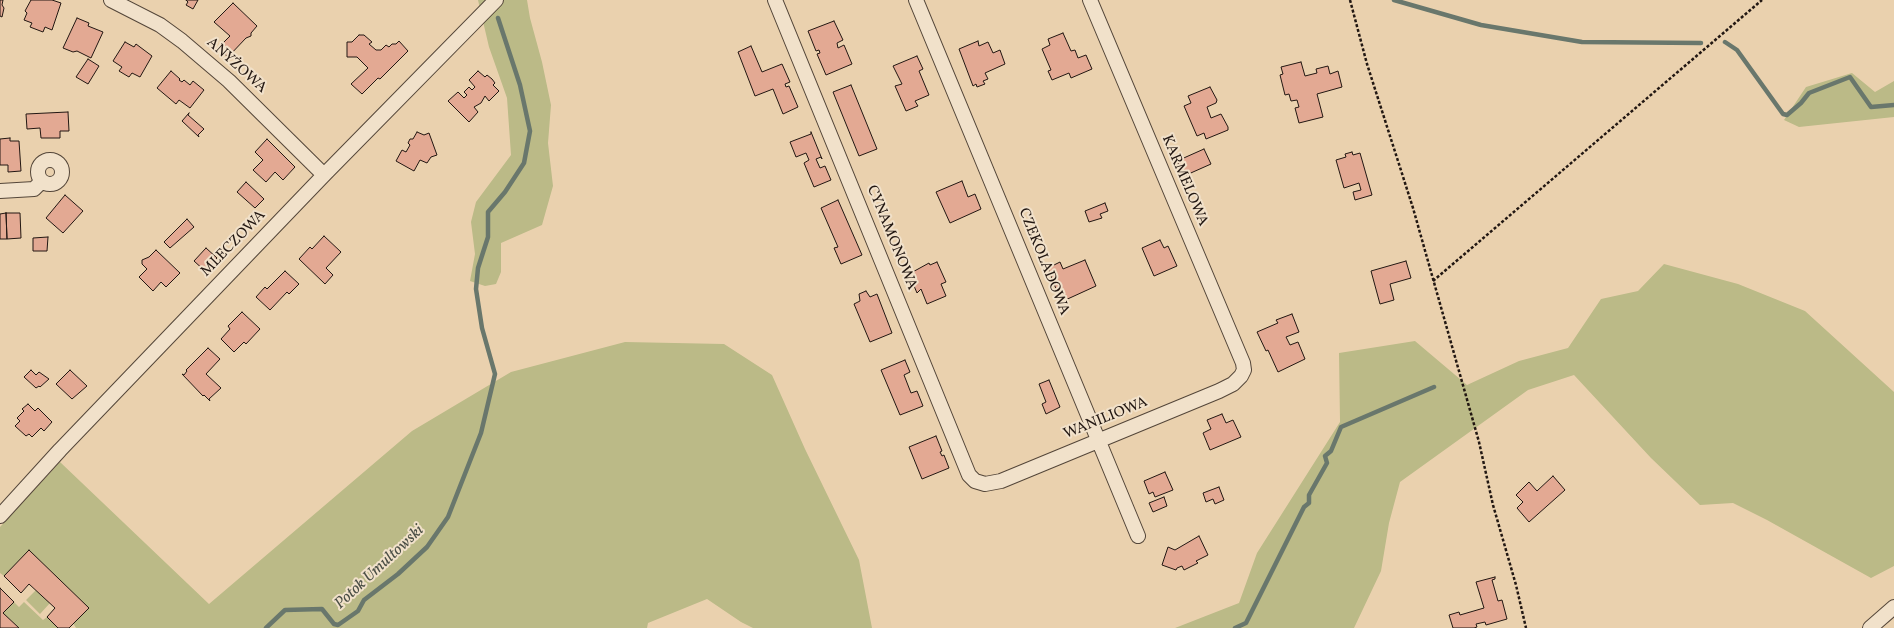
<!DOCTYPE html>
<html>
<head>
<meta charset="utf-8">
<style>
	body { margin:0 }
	canvas { display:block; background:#ead1ae }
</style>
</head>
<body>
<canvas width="1894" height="628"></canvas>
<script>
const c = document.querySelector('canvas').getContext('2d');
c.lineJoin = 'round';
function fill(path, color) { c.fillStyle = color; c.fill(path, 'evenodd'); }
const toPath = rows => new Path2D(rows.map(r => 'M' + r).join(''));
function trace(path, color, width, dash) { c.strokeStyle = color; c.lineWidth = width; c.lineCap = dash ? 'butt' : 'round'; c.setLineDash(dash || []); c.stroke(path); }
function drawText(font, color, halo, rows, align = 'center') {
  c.font = font + ' Vollkorn,serif'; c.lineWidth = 4; c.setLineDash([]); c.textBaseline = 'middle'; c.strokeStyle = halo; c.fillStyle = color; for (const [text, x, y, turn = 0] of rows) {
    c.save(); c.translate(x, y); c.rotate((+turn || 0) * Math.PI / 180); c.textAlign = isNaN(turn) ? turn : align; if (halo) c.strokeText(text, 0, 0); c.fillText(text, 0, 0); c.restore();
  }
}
fill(toPath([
	[478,0,527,0,530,18,542,62,551,105,548,143,553,186,542,225,501,243,501,272,496,284,485,286,470,281,475,254,471,222,476,202,511,155,507,98,489,47],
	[1852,73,1875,92,1894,81,1894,117,1799,127,1784,120,1806,87],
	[1664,264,1738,284,1805,311,1894,392,1894,566,1871,578,1767,520,1733,503,1700,505,1651,458,1574,375,1528,390,1400,482,1389,523,1381,571,1354,628,1175,628,1239,603,1257,553,1340,422,1339,353,1415,341,1467,385,1519,361,1568,348,1601,299,1638,291],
	[625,342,724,344,772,375,805,449,859,560,872,628,753,628,741,622,707,599,648,623,647,628,76,628,29,551,4,576,0,573,0,527,60,462,209,604,412,431,511,372],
	[36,590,50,603,40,614,26,600],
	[14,602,19,607,24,602,43,620,47,617,58,628,19,628,3,613]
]), '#bbba87');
trace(toPath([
	[1394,0,1481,25,1582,42,1701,43],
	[1725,42,1737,50,1783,114,1787,115,1801,103,1809,93,1850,77,1871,107,1894,105],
	[266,628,285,610,322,609,334,624,338,625,358,611,364,600,398,574,427,547,448,517,481,433,495,374,482,328,476,289,478,268,488,237,488,212,505,192,524,163,530,131,520,85,498,18],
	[1235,628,1246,623,1304,507,1309,503,1309,495,1327,463,1325,456,1331,451,1341,427,1434,387]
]), '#69776c', 4.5);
const building = toPath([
	[0,0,3,0,2,5,4,8,2,17,0,16,0,0],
	[31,0,52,0,61,3,52,30,45,27,43,32,30,27,32,23,24,20,27,13,25,11,31,0],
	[186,0,198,0,193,9,186,5,188,2,186,0],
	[233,3,257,26,251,33,251,36,246,38,228,57,218,48,230,36,214,22,233,3],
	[77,18,89,23,88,26,103,32,91,58,77,51,73,52,63,48,77,18],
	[834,21,843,40,837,43,838,48,844,45,852,64,826,75,817,54,820,53,819,50,816,51,808,31,834,21],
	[1063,33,1071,51,1075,50,1078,58,1086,55,1092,69,1071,78,1069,73,1052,80,1048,71,1051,70,1042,49,1050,45,1048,39,1063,33],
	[359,35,364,35,372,42,369,44,376,50,381,50,386,45,389,47,392,44,396,44,399,41,408,51,380,79,378,78,362,94,351,84,368,68,357,57,347,57,347,42,352,42,359,35],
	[978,41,979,46,988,42,993,53,1000,50,1005,64,985,73,988,79,983,81,985,84,977,87,976,84,973,86,959,49,978,41],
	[125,42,134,47,136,44,152,56,140,77,132,73,129,77,119,71,122,67,113,61,125,42],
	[751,46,762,72,782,64,790,82,785,84,786,87,789,86,798,107,783,114,773,89,755,96,738,52,751,46],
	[917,56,923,69,919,71,929,95,915,101,918,106,906,111,895,86,902,84,893,66,917,56],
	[88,59,99,66,88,84,76,77,88,59],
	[1301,62,1305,76,1317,73,1316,69,1328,66,1330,74,1338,71,1342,87,1317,94,1323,117,1299,123,1295,108,1299,107,1297,100,1291,101,1289,94,1285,95,1280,75,1283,74,1281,67,1301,62],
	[171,71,180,79,179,80,182,82,184,80,190,85,193,81,204,90,190,108,179,100,176,104,157,88,171,71],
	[478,71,485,77,487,75,492,79,495,83,493,85,499,91,489,101,485,96,481,103,474,107,478,112,469,122,448,101,458,92,464,98,467,95,464,92,469,87,472,90,475,87,469,80,478,71],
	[851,85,877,149,859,156,833,92,851,85],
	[1210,87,1217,100,1216,103,1207,107,1211,118,1221,114,1228,127,1228,130,1206,139,1204,133,1197,136,1184,106,1191,103,1188,96,1210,87],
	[68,112,69,131,60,131,60,138,41,138,40,128,27,129,26,114,68,112],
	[189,113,188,115,204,129,198,135,199,137,182,121,189,113],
	[417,132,424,135,429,133,437,155,431,157,427,163,420,160,414,171,396,161,402,150,406,152,410,145,408,143,410,139,413,139,417,132],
	[811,132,822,159,821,157,816,159,820,168,825,166,831,180,814,187,804,163,809,160,806,153,796,157,790,142,811,134,811,132],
	[10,138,10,141,19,141,21,171,8,172,8,165,0,165,0,139,10,138],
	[267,139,295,167,283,180,275,172,266,182,253,170,263,160,255,152,267,139],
	[1204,149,1211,164,1184,176,1177,161,1204,149],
	[1352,152,1353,155,1360,153,1372,195,1355,200,1353,192,1361,190,1359,183,1344,188,1336,160,1346,157,1345,154,1352,152],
	[962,181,968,197,975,194,981,209,950,223,936,192,962,181],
	[246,182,264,199,255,208,237,192,246,182],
	[65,195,83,211,63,233,46,218,65,195],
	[838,200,862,255,841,264,834,248,838,247,821,208,838,200],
	[1105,203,1108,211,1100,214,1102,218,1089,222,1085,211,1105,203],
	[6,213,7,239,0,239,0,214,6,213],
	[6,213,20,213,21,238,7,239,6,213],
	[187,219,194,227,170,248,164,242,187,219],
	[324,236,341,252,326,268,333,275,325,284,299,259,310,247,312,249,324,236],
	[48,237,47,251,33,251,33,238,48,237],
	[1160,240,1164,248,1168,246,1177,266,1154,276,1142,248,1160,240],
	[206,248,217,258,205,271,194,261,206,248],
	[156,250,180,273,166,287,161,282,153,291,139,277,147,269,142,264,142,260,149,257,156,250],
	[1085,260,1096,286,1061,302,1048,268,1060,262,1063,269,1085,260],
	[1406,261,1411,278,1390,284,1394,300,1380,304,1371,271,1406,261],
	[937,262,946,282,941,284,946,296,927,304,921,289,917,293,909,274,929,263,930,265,937,262],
	[285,271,299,284,289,294,287,292,270,310,256,297,265,287,267,289,285,271],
	[866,291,870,297,877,294,892,333,870,342,854,304,860,301,859,294,866,291],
	[242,312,260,329,246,344,244,342,234,352,221,339,230,329,228,326,242,312],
	[1292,314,1299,332,1286,337,1290,345,1298,342,1305,359,1278,372,1268,350,1266,351,1257,332,1278,323,1276,320,1292,314],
	[208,348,220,359,206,374,221,388,209,399,210,401,204,395,203,396,182,374,184,375,187,371,186,370,208,348],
	[905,360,910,372,904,375,911,393,917,391,923,406,900,415,881,370,905,360],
	[31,370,36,375,39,372,49,379,40,387,39,386,36,388,24,377,31,370],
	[70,370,87,386,72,399,56,384,70,370],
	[1049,380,1060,407,1046,414,1042,404,1046,402,1039,384,1049,380],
	[28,404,35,411,38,408,52,422,44,431,41,428,32,437,29,434,26,436,15,426,20,421,17,418,24,411,22,409,28,404],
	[1222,414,1226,423,1233,420,1241,437,1210,450,1203,433,1211,429,1207,420,1222,414],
	[936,436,942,451,940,452,942,456,944,455,949,468,922,479,909,447,936,436],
	[1165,472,1173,490,1155,497,1153,492,1149,494,1144,481,1165,472],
	[1553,476,1565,490,1529,522,1517,508,1523,502,1516,495,1529,482,1537,491,1553,476],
	[1219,487,1224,500,1215,504,1213,499,1206,502,1203,493,1219,487],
	[1164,497,1167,506,1153,512,1149,503,1164,497],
	[1199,536,1208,555,1196,561,1198,563,1184,570,1182,566,1177,568,1176,570,1162,565,1168,547,1175,550,1199,536],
	[29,550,89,608,69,628,58,628,47,617,55,608,29,584,21,593,4,576,29,550],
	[1495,577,1495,579,1492,580,1498,601,1502,600,1507,619,1486,625,1485,622,1476,624,1477,627,1474,628,1453,628,1449,615,1459,612,1460,615,1484,608,1476,582,1495,577],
	[0,588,14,602,3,613,19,628,0,628,0,588]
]);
fill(building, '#e3a993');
trace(building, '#221712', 1);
const minor = toPath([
	[111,0,160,25,182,41,229,81,324,175],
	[775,0,969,475,975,481,985,484,1001,481,1219,391,1233,384,1241,376,1244,370,1243,363,1090,0],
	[916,0,1138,536],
	'38 172a12 12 0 1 1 24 0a12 12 0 1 1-24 0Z',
	[0,191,34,189,41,182],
	[0,516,60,450,324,175,496,0],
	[1870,628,1894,607]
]);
trace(minor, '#544639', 16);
trace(toPath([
	[1350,0,1367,64,1413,208,1479,442,1493,505,1516,585,1526,628],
	[1433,281,1762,0]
]), '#221712', 2.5, [3, 2]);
trace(minor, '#f1e1ca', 14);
drawText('15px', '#221712', '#f1e1ca', [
	["ANYŻOWA",236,66,42],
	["KARMELOWA",1184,181,67],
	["CYNAMONOWA",891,238,68],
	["MLECZOWA",234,244,-46],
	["CZEKOLADOWA",1043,262,68],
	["WANILIOWA",1106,419,-22]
]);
drawText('italic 16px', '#4b4f46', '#f1e1ca', [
	["Potok Umultowski",380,568,-43]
]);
</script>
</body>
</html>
